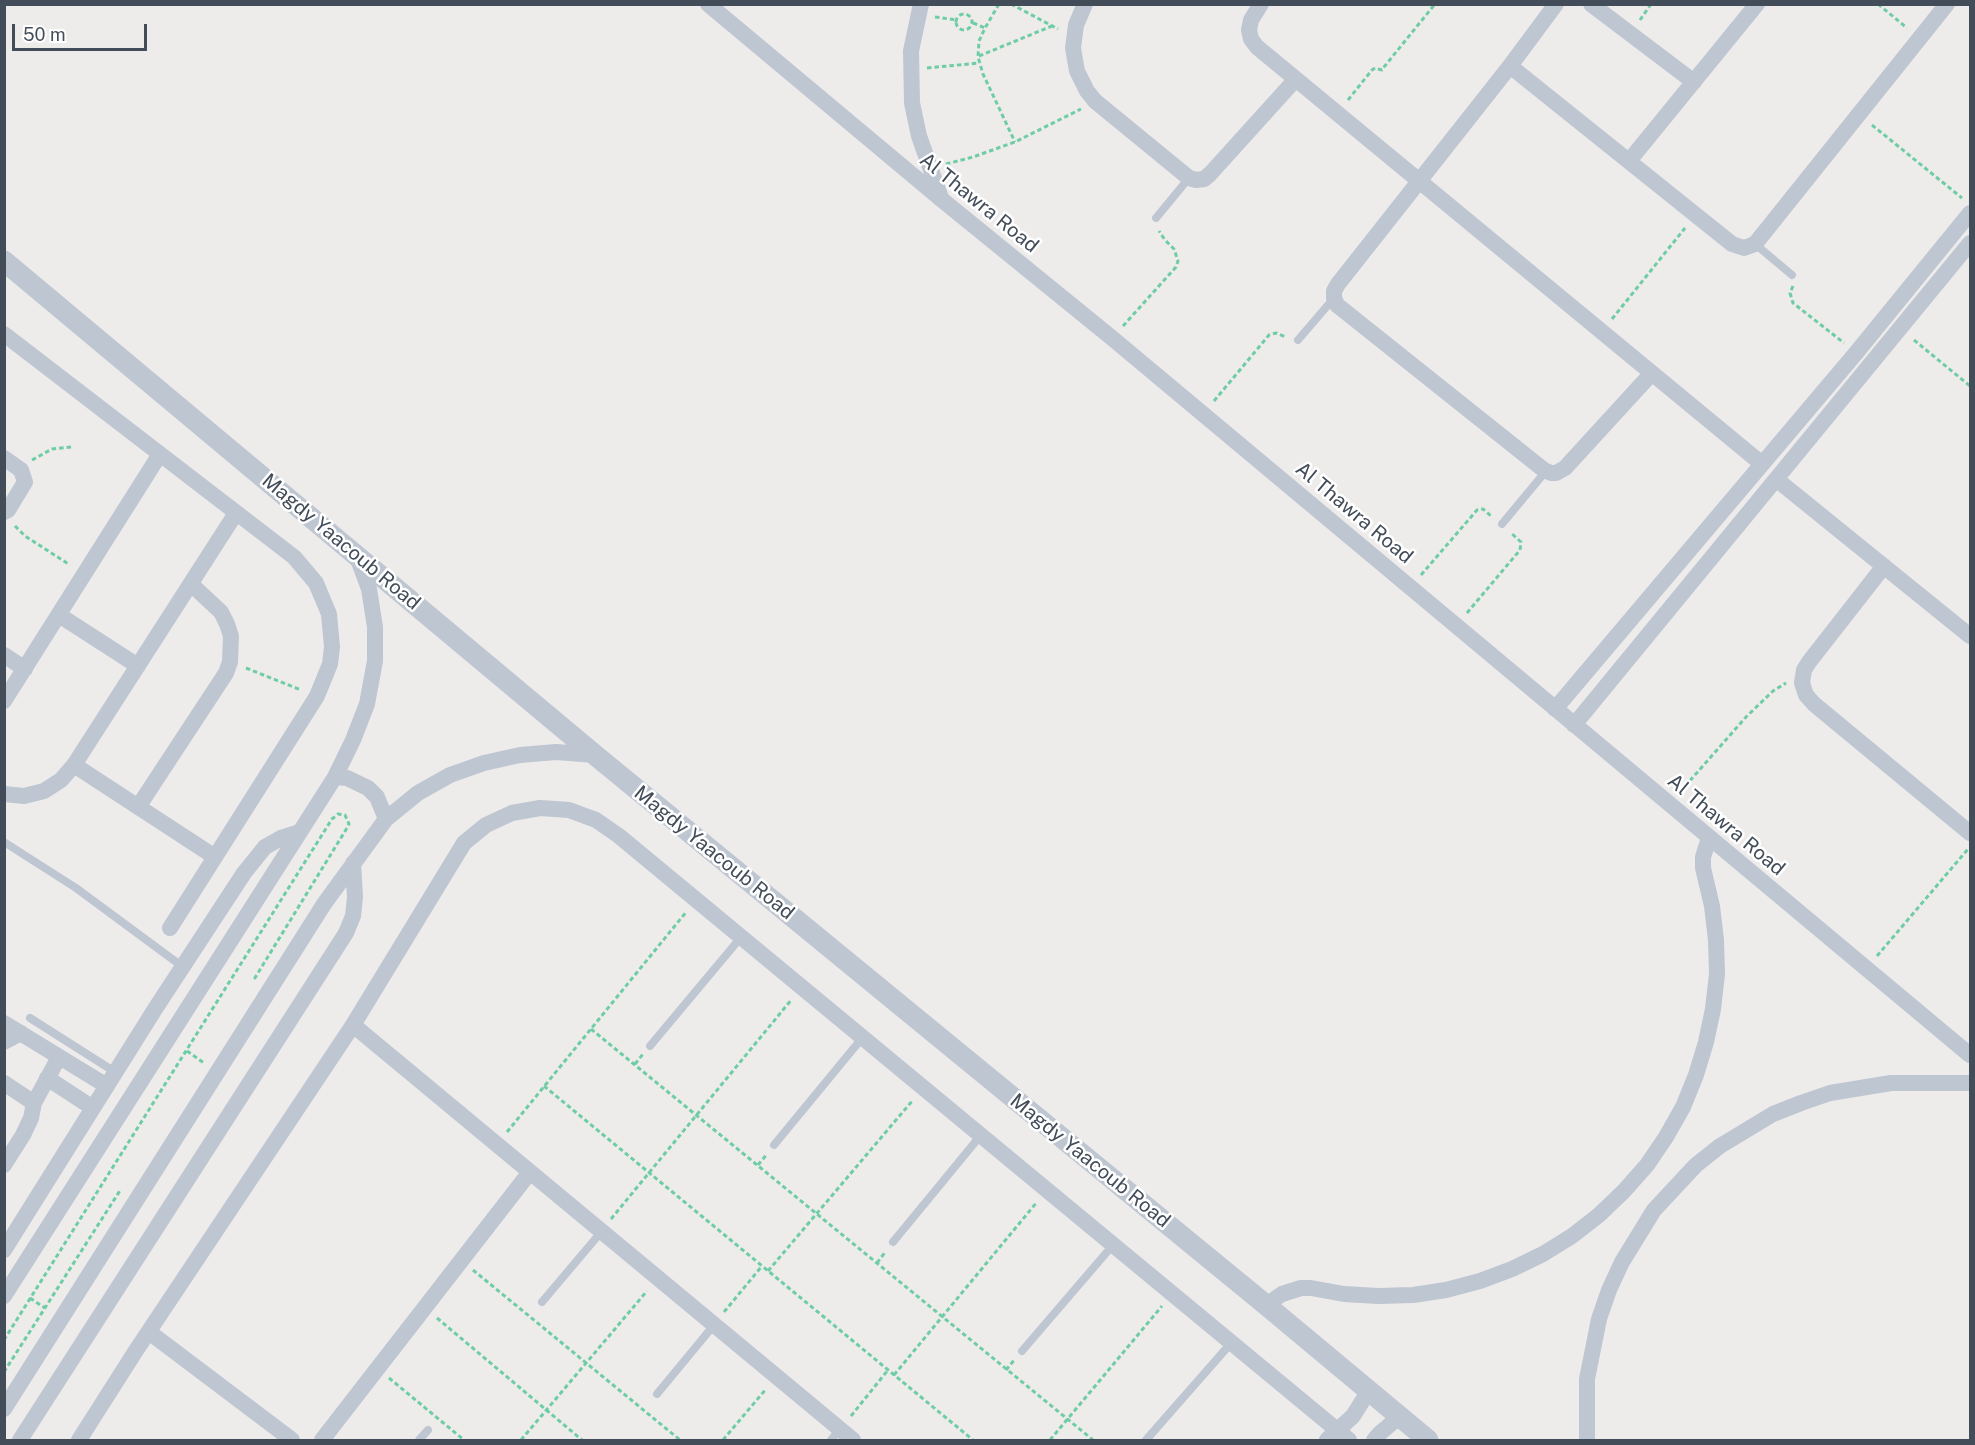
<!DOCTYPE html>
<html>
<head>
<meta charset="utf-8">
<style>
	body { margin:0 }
	#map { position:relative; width:1975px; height:1445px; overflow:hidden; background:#eeebeb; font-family:"Public Sans",sans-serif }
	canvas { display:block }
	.frame { position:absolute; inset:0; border:6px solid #434d59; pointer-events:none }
	.scale { position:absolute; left:12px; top:24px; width:135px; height:27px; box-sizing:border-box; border:3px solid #434d59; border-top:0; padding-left:8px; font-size:18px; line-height:21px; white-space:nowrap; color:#434d59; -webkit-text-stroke:4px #fff; paint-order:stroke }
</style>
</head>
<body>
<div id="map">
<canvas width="1975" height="1445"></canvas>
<div class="frame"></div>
<div class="scale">50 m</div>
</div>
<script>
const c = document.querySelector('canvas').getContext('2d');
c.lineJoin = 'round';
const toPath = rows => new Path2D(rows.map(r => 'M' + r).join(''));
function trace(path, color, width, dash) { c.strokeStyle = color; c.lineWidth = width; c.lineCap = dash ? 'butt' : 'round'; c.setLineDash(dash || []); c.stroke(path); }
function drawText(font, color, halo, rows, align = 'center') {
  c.font = font + ' "Public Sans",sans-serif'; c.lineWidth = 5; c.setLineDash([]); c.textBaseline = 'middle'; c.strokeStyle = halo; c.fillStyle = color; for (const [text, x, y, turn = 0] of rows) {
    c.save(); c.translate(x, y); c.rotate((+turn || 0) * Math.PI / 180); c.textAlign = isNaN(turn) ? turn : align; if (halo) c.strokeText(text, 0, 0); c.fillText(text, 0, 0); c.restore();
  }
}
trace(toPath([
	[999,4,985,28,979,41,978,57,983,74,1015,142],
	[1011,4,1058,29],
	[1878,4,1907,28],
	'956 22a8 8 0 1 1 16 0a8 8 0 1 1-16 0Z',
	[935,17,957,20],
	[1640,20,1651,4],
	[973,23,985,28],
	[979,56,1052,26],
	[927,68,979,63],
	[1348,100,1372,70,1375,68,1382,70,1384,67,1435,4],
	[1872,125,1962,198],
	[946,164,973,157,1015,142,1081,109],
	[1793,286,1790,293,1793,303,1844,343],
	[1612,319,1685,228],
	[1123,326,1176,267,1178,261,1174,249,1165,240,1159,231],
	[1914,340,1970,386],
	[1214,401,1269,335,1276,333,1286,337],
	[32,460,52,449,72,447],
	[15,526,25,536,70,565],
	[1421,575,1477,510,1483,509,1492,517],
	[1467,613,1520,550,1521,542,1511,533],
	[246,668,301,690],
	[1680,792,1746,717,1773,691,1786,683],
	[1877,956,1968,849],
	[591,1029,1093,1440],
	[187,1051,204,1063],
	[635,1064,643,1054],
	[544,1086,973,1440],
	[507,1132,687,911],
	[758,1165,767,1154],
	[611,1219,792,999],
	[877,1263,886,1251],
	[473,1270,680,1440],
	[768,1271,913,1100],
	[30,1298,45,1308],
	[724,1312,762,1266],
	[437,1318,582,1440],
	[4,1340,332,819,338,814,345,815,349,824,347,828,253,981],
	[1006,1370,1015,1359],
	[4,1372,121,1189],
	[894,1375,1037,1202],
	[389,1378,464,1440],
	[851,1416,888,1370],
	[521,1440,647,1291],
	[723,1440,766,1389],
	[1050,1440,1162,1306]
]), '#6ecda5', 3, [4.5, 3]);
trace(toPath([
	[1156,218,1189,178],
	[1755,244,1792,275],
	[1298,340,1334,298],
	[1502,524,1546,471],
	[4,842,76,888,183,967],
	[30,1018,115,1072],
	[650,1046,742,936],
	[774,1145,863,1037],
	[893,1242,981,1135],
	[542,1302,602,1231],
	[1022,1351,1113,1245],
	[657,1394,714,1325],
	[419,1440,428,1430],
	[831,1440,840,1429],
	[1146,1440,1232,1342]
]), '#bec6d1', 8);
trace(toPath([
	[708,4,941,199,1112,338,1970,1055],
	[921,4,911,51,912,103,919,136,941,198],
	[1085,4,1076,25,1073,48,1077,71,1087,91,1095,101,1189,178,1196,180,1204,179,1210,174,1295,80],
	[1261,4,1251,20,1249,30,1251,39,1257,47,1762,464],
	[1556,4,1510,66,1338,284,1334,291,1334,298,1337,305,1544,470,1551,473,1556,473,1565,468,1652,373],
	[1591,4,1694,82],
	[1510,66,1732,244,1744,248,1755,244,1947,4],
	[1629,161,1757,4],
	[4,334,294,557,316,583,329,614,332,647,330,664,317,696,170,928],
	[4,458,21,470,25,482,8,510,4,512],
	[1776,479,1970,636],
	[1884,566,1809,662,1804,670,1802,683,1806,695,1814,704,1970,833],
	[59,615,138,666],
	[4,655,25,669],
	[4,701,160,454],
	[1555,709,1856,353,1970,213],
	[1574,725,1970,243],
	[74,765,215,857],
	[335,777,347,778,368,788,377,797,386,819],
	[4,794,24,796,44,791,61,780,74,765,236,513],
	[138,807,226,673,230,662,231,636,227,624,221,612,191,584],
	[4,1023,107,1086],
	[353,1025,853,1440],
	[4,1042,21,1033],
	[47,1078,93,1108],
	[4,1083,34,1103],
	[4,1165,23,1135,31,1118,34,1103,59,1057],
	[4,1250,155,1009,244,873,265,847,281,838,300,832],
	[4,1296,335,777,353,740,367,704,375,661,375,627,369,589,356,554],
	[1266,1305,1282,1294,1301,1288,1311,1288,1344,1294,1378,1296,1413,1295,1446,1290,1480,1281,1512,1269,1543,1254,1572,1236,1599,1215,1624,1191,1647,1165,1666,1137,1683,1107,1696,1075,1706,1042,1713,1009,1717,974,1716,940,1712,906,1703,868,1703,857,1709,838],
	[149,1332,292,1440],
	[4,1409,324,904,386,819,418,793,450,775,484,763,520,755,556,752,595,755],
	[20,1440,346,933,353,916,355,897,353,863],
	[79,1440,135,1352,353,1025,464,843,486,825,512,813,540,808,569,810,596,820,619,836,1349,1440],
	[322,1440,530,1172],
	[1327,1440,1353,1416,1368,1392],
	[1374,1440,1379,1434,1399,1417],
	[1587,1440,1587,1379,1599,1319,1609,1290,1622,1262,1654,1210,1696,1165,1720,1146,1773,1114,1801,1103,1830,1093,1891,1083,1970,1083]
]), '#bec6d1', 16);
trace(toPath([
	[4,261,595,755,1266,1305,1428,1440]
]), '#bec6d1', 21);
drawText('20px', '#434d59', '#fff', [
	["Al Thawra Road",979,203,39],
	["Al Thawra Road",1354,513,40],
	["Magdy Yaacoub Road",341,542,40],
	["Al Thawra Road",1726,825,40],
	["Magdy Yaacoub Road",714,853,39],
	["Magdy Yaacoub Road",1090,1161,39]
]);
</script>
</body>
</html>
